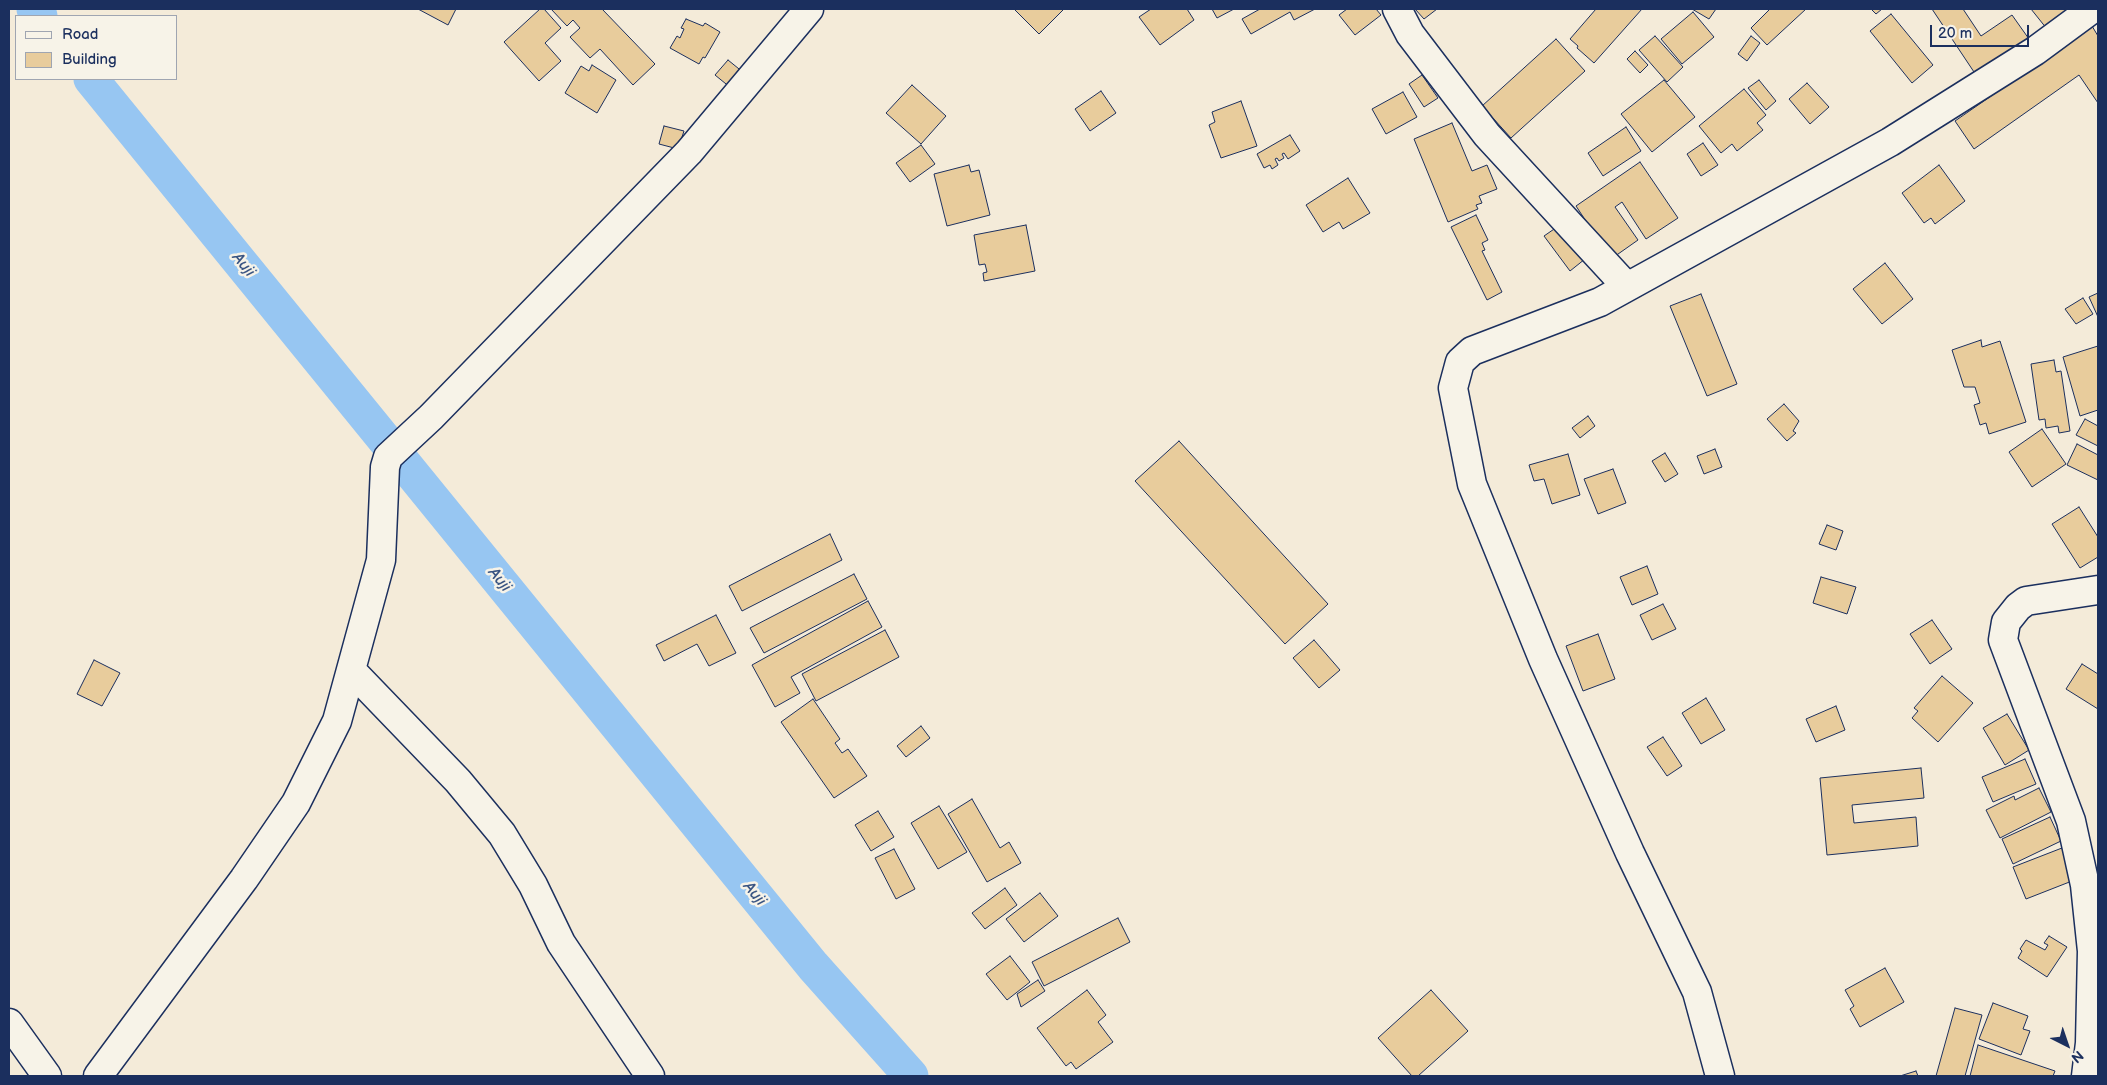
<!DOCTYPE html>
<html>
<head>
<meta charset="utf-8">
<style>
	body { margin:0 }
	#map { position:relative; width:2107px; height:1085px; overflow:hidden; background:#f4ebd9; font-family:"Balsamiq Sans",sans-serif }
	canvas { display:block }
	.frame { position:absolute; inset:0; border:10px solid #1b2f5e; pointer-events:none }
	.legend { position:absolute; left:15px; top:15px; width:162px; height:65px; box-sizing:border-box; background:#f7f3e8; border:1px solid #9fa5b1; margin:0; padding:6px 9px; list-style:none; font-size:15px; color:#1b2f5e }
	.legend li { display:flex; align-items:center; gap:10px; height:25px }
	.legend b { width:25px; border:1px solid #9fa5b1 }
	.north { position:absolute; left:2042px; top:1020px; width:50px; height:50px; -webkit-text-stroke:4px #f7f3e8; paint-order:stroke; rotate:139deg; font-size:14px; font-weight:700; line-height:20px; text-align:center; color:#1b2f5e }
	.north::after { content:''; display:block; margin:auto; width:18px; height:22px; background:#1b2f5e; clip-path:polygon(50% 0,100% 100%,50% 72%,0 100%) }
	.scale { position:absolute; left:1930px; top:25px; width:99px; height:22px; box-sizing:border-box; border:2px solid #1b2f5e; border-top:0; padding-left:6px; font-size:15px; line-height:18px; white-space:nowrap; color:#1b2f5e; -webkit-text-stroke:4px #f7f3e8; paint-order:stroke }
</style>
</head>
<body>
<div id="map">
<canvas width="2107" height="1085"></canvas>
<div class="frame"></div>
<ul class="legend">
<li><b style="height:6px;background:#f7f3e8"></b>Road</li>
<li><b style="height:14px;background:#e8cc9c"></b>Building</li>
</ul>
<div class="north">N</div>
<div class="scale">20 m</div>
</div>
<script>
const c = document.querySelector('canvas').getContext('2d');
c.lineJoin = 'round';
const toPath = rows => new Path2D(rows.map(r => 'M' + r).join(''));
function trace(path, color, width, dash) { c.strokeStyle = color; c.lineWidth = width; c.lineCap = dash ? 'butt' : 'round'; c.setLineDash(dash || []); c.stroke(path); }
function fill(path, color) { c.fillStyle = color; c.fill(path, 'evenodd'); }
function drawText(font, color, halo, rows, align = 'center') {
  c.font = font + ' "Balsamiq Sans",sans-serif'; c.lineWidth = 5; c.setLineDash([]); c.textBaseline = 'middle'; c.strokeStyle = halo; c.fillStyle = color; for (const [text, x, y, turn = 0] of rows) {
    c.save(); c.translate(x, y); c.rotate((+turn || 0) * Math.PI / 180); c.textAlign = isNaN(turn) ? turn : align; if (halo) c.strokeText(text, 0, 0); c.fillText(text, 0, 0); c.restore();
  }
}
trace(toPath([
	[34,9,40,16],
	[91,79,813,966,911,1076]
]), '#97c6f2', 35);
const building = toPath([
	[418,9,456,9,448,25,418,9],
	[540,9,544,9,561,28,545,43,561,61,539,81,504,42,540,9],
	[551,9,602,9,655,64,633,85,600,49,590,58,570,37,580,28,573,20,567,26,551,9],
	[1014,9,1064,9,1039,34,1014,9],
	[1151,9,1187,9,1194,20,1160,45,1139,17,1151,9],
	[1212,9,1234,9,1217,18,1212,9],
	[1260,9,1315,9,1294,20,1290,12,1251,34,1242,19,1260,9],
	[1347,9,1376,9,1381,15,1355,35,1339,15,1347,9],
	[1415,9,1437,9,1424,19,1415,9],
	[1596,9,1642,9,1594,63,1577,48,1578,46,1570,39,1596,9],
	[1692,9,1716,9,1709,19,1692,9],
	[1770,9,1806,9,1767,45,1751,28,1770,9],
	[1871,9,1882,9,1876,14,1871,9],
	[1932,9,1963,9,1981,36,2012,15,2029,39,1976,75,1932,9],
	[2031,9,2072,9,2047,29,2031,9],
	[1693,12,1714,37,1682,64,1661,39,1693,12],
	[1891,14,1933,65,1912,83,1870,31,1891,14],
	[686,19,703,26,705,23,720,32,705,58,703,57,699,64,670,48,677,36,680,38,684,29,681,28,686,19],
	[2092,26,2098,36,2098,103,2079,75,1974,149,1955,121,2092,26],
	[1655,36,1683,67,1667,82,1639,50,1655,36],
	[1751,36,1760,43,1747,61,1738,54,1751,36],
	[1556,39,1585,71,1511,138,1482,106,1556,39],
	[1635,51,1648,65,1640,73,1627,59,1635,51],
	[728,60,744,73,731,88,715,75,728,60],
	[592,65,616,80,597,113,565,93,581,66,589,71,592,65],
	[1422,75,1438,98,1424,107,1409,84,1422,75],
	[1664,80,1695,117,1652,152,1621,114,1664,80],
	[1759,80,1776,101,1766,110,1748,88,1759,80],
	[1807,83,1829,107,1810,124,1789,99,1807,83],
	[912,85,946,116,921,144,886,113,912,85],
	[1744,89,1766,115,1757,123,1763,130,1737,151,1732,144,1721,153,1699,126,1744,89],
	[1101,91,1116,113,1090,131,1075,109,1101,91],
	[1403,92,1417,117,1386,134,1372,109,1403,92],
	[1241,101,1257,146,1221,158,1209,125,1215,122,1212,112,1241,101],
	[1452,123,1472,171,1487,165,1497,189,1479,196,1482,203,1476,205,1478,209,1448,222,1414,139,1452,123],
	[664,126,684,131,678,149,659,144,664,126],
	[1626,127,1641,151,1603,176,1588,153,1626,127],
	[1290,135,1300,151,1288,159,1284,153,1282,154,1284,158,1279,161,1277,158,1275,159,1278,165,1272,169,1270,165,1264,168,1257,154,1290,135],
	[1703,143,1718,165,1701,176,1687,154,1703,143],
	[921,145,935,164,910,182,896,163,921,145],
	[1640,162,1678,218,1646,239,1622,202,1615,207,1638,240,1611,259,1576,206,1640,162],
	[969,165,971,172,979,170,990,215,947,226,934,174,969,165],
	[1939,165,1965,201,1935,224,1931,218,1924,223,1902,193,1939,165],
	[1348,178,1370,213,1343,229,1339,222,1323,232,1306,205,1348,178],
	[1476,215,1488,240,1482,243,1485,250,1482,251,1502,292,1487,300,1451,227,1476,215],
	[1026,225,1035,271,984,281,983,273,987,272,985,264,979,265,974,235,1026,225],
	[1560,225,1585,259,1570,271,1544,236,1560,225],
	[1885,263,1913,299,1882,324,1853,289,1885,263],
	[2098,293,2098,317,2089,297,2098,293],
	[1701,294,1737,384,1707,396,1670,306,1701,294],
	[2083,298,2093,314,2076,324,2065,309,2083,298],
	[1981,340,1982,347,2000,341,2026,422,1989,434,1986,423,1980,425,1974,405,1980,403,1975,387,1964,387,1952,350,1981,340],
	[2098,346,2098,410,2080,416,2063,357,2098,346],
	[2054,360,2056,372,2061,371,2070,431,2059,433,2058,426,2046,428,2045,419,2039,420,2031,364,2054,360],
	[1784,404,1799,421,1793,431,1796,433,1787,441,1767,419,1784,404],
	[1588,416,1595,426,1580,438,1572,428,1588,416],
	[2085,419,2098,426,2098,446,2076,435,2085,419],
	[2042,429,2066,464,2032,487,2009,452,2042,429],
	[1179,441,1328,604,1285,644,1135,481,1179,441],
	[2077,444,2098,455,2098,480,2067,465,2077,444],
	[1715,449,1722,467,1704,474,1697,456,1715,449],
	[1665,453,1678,474,1665,482,1652,461,1665,453],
	[1568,454,1580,495,1552,504,1544,479,1534,481,1529,465,1568,454],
	[1613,469,1626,503,1598,514,1584,479,1613,469],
	[2079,507,2098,537,2098,557,2080,568,2052,524,2079,507],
	[1827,525,1843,531,1836,550,1819,544,1827,525],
	[830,534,842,560,742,611,729,586,830,534],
	[1647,566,1658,594,1632,605,1620,577,1647,566],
	[854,574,867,599,764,653,750,628,854,574],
	[1821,577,1856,587,1847,614,1813,603,1821,577],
	[868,601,882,627,791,677,800,693,775,707,752,665,868,601],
	[1663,604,1676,629,1652,640,1640,615,1663,604],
	[716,615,736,653,709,666,697,644,664,661,656,645,716,615],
	[1932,620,1952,649,1930,664,1910,634,1932,620],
	[885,630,899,657,816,701,802,674,885,630],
	[1598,634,1615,679,1583,691,1566,646,1598,634],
	[1314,640,1340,670,1319,688,1293,658,1314,640],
	[94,660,120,673,102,706,77,694,94,660],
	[2082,664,2098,674,2098,709,2066,689,2082,664],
	[1942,676,1973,703,1938,742,1912,718,1918,711,1914,708,1942,676],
	[1706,698,1725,730,1701,744,1682,713,1706,698],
	[813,699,840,739,835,743,842,753,848,749,867,776,834,798,781,722,813,699],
	[1836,706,1845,730,1816,742,1806,719,1836,706],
	[2007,714,2029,750,2005,765,1983,728,2007,714],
	[921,726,930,738,906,757,897,746,921,726],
	[1663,737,1682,766,1667,776,1647,747,1663,737],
	[2025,759,2036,784,1993,802,1982,777,2025,759],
	[1921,768,1924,798,1852,805,1854,823,1916,817,1918,846,1827,855,1820,778,1921,768],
	[2039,788,2051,812,2000,838,1986,810,2014,796,2015,800,2039,788],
	[972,799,1000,848,1009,842,1021,863,987,882,948,814,972,799],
	[939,806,967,852,938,869,911,823,939,806],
	[878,811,894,837,871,851,855,825,878,811],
	[2050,817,2061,841,2013,864,2002,839,2050,817],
	[2062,848,2072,881,2026,899,2013,867,2062,848],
	[894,849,915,889,896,899,875,858,894,849],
	[1005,888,1017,905,985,929,972,913,1005,888],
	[1040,893,1058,916,1024,942,1006,919,1040,893],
	[1118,918,1130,942,1044,986,1032,962,1118,918],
	[2049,936,2067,947,2047,977,2018,958,2022,951,2020,949,2026,940,2045,950,2048,945,2044,943,2049,936],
	[1010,956,1030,982,1007,1000,986,974,1010,956],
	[1885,968,1904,1002,1860,1027,1850,1009,1854,1006,1845,990,1885,968],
	[1038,980,1045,991,1021,1007,1017,994,1038,980],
	[1087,990,1106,1015,1098,1022,1113,1042,1076,1069,1071,1062,1066,1066,1037,1028,1087,990],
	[1431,990,1468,1031,1418,1076,1412,1076,1378,1038,1431,990],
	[1993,1003,2028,1016,2023,1029,2030,1031,2021,1055,1979,1039,1993,1003],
	[1955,1008,1982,1015,1965,1076,1936,1076,1955,1008],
	[1978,1045,2055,1071,2053,1076,1970,1076,1978,1045],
	[1916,1071,1918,1076,1900,1076,1916,1071]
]);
fill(building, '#e8cc9c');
trace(building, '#1b2f5e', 1);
const street = toPath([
	[1397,9,1410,34,1487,135,1627,287],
	[351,670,458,781,502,834,533,885,561,943,650,1076],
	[9,1023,47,1076],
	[98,1076,244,879,296,803,337,721,381,560,385,467,388,457,431,417,689,152,809,9],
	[1720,1076,1697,992,1630,853,1543,659,1472,484,1453,388,1460,362,1472,351,1600,302,1890,142,2035,51,2092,9],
	[2086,1076,2090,1043,2092,951,2085,885,2071,821,2003,640,2006,622,2018,607,2026,601,2098,590]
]);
trace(street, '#1b2f5e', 31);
trace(street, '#f7f3e8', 28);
drawText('italic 16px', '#3a5583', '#f7f3e8', [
	["Auji",243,265,51],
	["Auji",499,580,51],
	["Auji",754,894,51]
]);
</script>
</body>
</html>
